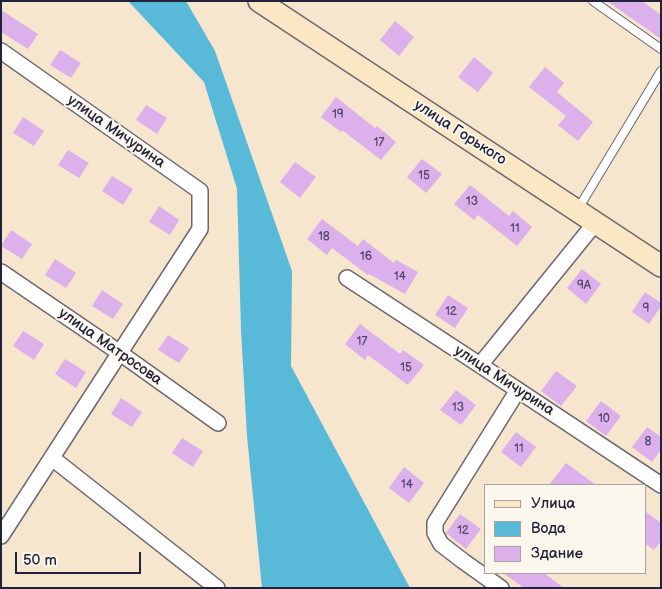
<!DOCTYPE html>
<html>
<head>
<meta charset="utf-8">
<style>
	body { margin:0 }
	#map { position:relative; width:662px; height:589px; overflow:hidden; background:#f6e6ce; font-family:"Balsamiq Sans",sans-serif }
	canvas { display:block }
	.frame { position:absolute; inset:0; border:2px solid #22223b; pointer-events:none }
	.legend { position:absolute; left:484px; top:484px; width:162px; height:90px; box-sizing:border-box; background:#fbf7ec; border:1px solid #a4a2a5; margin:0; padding:6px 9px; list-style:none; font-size:15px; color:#22223b }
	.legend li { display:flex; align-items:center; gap:10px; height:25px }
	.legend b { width:25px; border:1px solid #a4a2a5 }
	.scale { position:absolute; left:15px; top:552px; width:126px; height:22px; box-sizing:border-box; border:2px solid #22223b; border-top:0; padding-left:6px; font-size:15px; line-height:18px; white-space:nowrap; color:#22223b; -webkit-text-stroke:4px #fbf7ec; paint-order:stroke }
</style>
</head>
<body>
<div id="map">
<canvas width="662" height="589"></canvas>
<div class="frame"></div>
<ul class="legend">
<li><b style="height:6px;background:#fbe7c3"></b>Улица</li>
<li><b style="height:14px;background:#59b9d8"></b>Вода</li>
<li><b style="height:14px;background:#dcb0ea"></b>Здание</li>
</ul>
<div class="scale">50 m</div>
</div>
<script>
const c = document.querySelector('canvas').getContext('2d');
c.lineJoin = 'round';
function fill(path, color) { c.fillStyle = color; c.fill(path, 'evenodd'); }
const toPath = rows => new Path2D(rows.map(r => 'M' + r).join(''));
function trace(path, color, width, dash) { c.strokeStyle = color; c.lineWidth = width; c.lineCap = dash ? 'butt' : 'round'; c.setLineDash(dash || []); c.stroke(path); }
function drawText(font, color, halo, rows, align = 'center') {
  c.font = font + ' "Balsamiq Sans",sans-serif'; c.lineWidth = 4; c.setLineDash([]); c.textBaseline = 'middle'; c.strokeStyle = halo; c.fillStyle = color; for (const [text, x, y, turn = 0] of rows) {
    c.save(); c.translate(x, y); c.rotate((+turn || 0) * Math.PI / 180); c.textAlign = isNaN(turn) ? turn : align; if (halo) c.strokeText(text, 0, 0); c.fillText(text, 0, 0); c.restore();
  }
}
fill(toPath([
	[128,1,186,1,215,51,292,271,291,366,410,588,262,588,247,436,241,330,237,189,204,82]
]), '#59b9d8');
fill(toPath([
	[607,1,642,1,661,15,661,39],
	[1,10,38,34,28,49,1,32],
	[395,21,414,37,399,56,380,40],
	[60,50,81,63,71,78,50,65],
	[474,57,493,73,478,92,458,77],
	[545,67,564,83,557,92,593,122,578,141,558,125,566,116,529,87],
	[336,97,375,128,377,126,396,142,381,160,342,130,341,132,321,117],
	[146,105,167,118,157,134,136,120],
	[23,117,44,131,34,146,13,133],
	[68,150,89,163,79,178,58,165],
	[422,159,442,174,426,193,407,177],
	[295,162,316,177,300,198,280,182],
	[112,176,133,189,123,205,102,191],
	[470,185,509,216,513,211,532,227,517,246,478,215,474,220,454,204],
	[159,206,179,220,170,235,149,222],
	[322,219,358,246,363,239,394,263,396,260,418,272,405,294,369,274,368,275,332,248,327,255,307,239],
	[11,230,32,244,22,259,1,246],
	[55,259,76,273,66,288,45,275],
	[582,269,601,284,586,304,567,288],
	[102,290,123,304,113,319,92,306],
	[645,292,661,303,661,306,649,324,632,312],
	[448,295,468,308,455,328,435,315],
	[360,324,400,354,403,350,424,365,408,385,368,355,365,360,345,344],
	[23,331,44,344,34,360,13,346],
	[168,335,189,348,179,363,158,350],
	[65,359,86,372,76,388,55,374],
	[556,371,577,386,561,406,541,391],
	[456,390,476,405,461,425,440,410],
	[121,398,142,412,132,427,111,414],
	[601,401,621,416,606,436,586,421],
	[647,427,661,437,661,450,652,462,632,447],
	[516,432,536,447,521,467,501,452],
	[182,438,203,451,193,467,172,453],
	[566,463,596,485,549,485],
	[404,467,424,483,409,503,389,488],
	[646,512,661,523,661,541,654,550,646,544],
	[460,514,481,529,466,549,446,533],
	[503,573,544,573,564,588,524,588]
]), '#dcb0ea');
const service = toPath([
	[593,1,661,49],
	[578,209,661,71]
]);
const minor = toPath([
	[1,51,200,191,200,229,1,536],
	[1,272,120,353,218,423],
	[347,278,480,365,661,485],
	[480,365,596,222],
	[52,458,217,588],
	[501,588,463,561,441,544,435,533,435,523,518,390]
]);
const secondary = toPath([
	[259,1,661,266]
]);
trace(service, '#6c676e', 10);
trace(minor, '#6c676e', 18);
trace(secondary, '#6c676e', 24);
trace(service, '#fff', 8);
trace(minor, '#fff', 15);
trace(secondary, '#fbe7c3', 21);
drawText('12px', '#504667', null, [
	["19",338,115],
	["17",379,143],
	["15",424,176],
	["13",472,202],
	["11",515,229],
	["18",324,237],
	["16",366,257],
	["14",400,277],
	["9А",584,286],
	["9",646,309],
	["12",451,312],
	["17",362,342],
	["15",406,368],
	["13",458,408],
	["10",604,419],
	["8",648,442],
	["11",519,449],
	["14",407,485],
	["12",463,531]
]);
drawText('15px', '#22223b', '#fbf7ec', [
	["улица Мичурина",116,132,35],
	["улица Горького",460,133,33],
	["улица Матросова",110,347,35],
	["улица Мичурина",504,381,33]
]);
</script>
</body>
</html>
